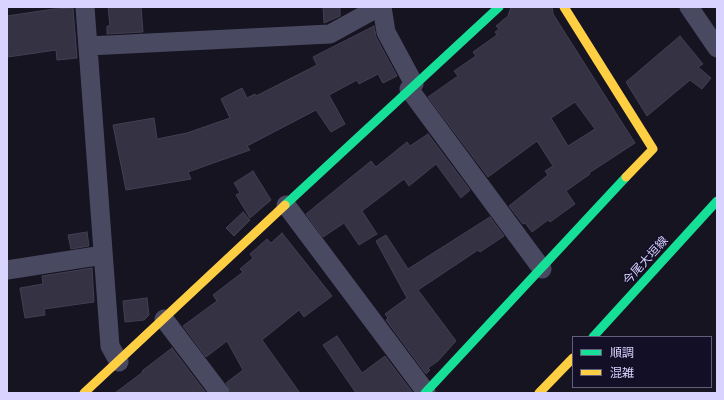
<!DOCTYPE html>
<html>
<head>
<meta charset="utf-8">
<style>
	body { margin:0 }
	#map { position:relative; width:724px; height:400px; overflow:hidden; background:#161421; font-family:"Space Grotesk","Noto Sans JP",sans-serif }
	canvas { display:block }
	.frame { position:absolute; inset:0; border:8px solid #d9d4ff; pointer-events:none }
	.legend { position:absolute; left:572px; top:336px; width:140px; height:52px; box-sizing:border-box; background:#130f26; border:1px solid #625e7d; margin:0; padding:5px 7px; list-style:none; font-size:12px; color:#d9d4ff }
	.legend li { display:flex; align-items:center; gap:8px; height:20px }
	.legend b { width:20px; border:1px solid #625e7d }
</style>
</head>
<body>
<div id="map">
<canvas width="724" height="400"></canvas>
<div class="frame"></div>
<ul class="legend">
<li><b style="height:5px;background:#16e098"></b>順調</li>
<li><b style="height:5px;background:#ffcf43"></b>混雑</li>
</ul>
</div>
<script>
const c = document.querySelector('canvas').getContext('2d');
c.lineJoin = 'round';
function fill(path, color) { c.fillStyle = color; c.fill(path, 'evenodd'); }
const toPath = rows => new Path2D(rows.map(r => 'M' + r).join(''));
function trace(path, color, width, dash) { c.strokeStyle = color; c.lineWidth = width; c.lineCap = dash ? 'butt' : 'round'; c.setLineDash(dash || []); c.stroke(path); }
function drawText(font, color, halo, rows, align = 'center') {
  c.font = font + ' "Space Grotesk","Noto Sans JP",sans-serif'; c.lineWidth = 3; c.setLineDash([]); c.textBaseline = 'middle'; c.strokeStyle = halo; c.fillStyle = color; for (const [text, x, y, turn = 0] of rows) {
    c.save(); c.translate(x, y); c.rotate((+turn || 0) * Math.PI / 180); c.textAlign = isNaN(turn) ? turn : align; if (halo) c.strokeText(text, 0, 0); c.fillText(text, 0, 0); c.restore();
  }
}
const building = toPath([
	[108,7,141,7,143,32,107,34,107,26,110,26,108,7],
	[323,7,340,7,340,16,324,23,323,7],
	[511,7,552,7,553,14,635,143,589,173,590,174,566,191,575,204,550,222,548,220,532,232,525,223,523,224,509,206,548,175,545,171,553,166,537,141,488,177,428,97,458,76,454,71,476,56,473,52,497,35,495,32,499,29,496,26,508,16,511,7],
	[575,102,595,129,568,146,551,118,575,102],
	[73,8,77,58,57,60,56,50,8,57,7,16,54,9,73,8],
	[374,26,376,37,397,76,383,83,378,74,359,84,357,80,329,95,345,124,331,132,316,110,247,146,250,150,188,172,191,179,126,190,113,125,154,118,157,139,187,133,230,118,221,99,242,88,247,98,255,94,256,96,317,65,313,57,374,26],
	[680,36,703,64,698,67,711,78,702,89,690,80,647,116,626,82,680,36],
	[428,134,470,190,461,198,436,164,409,186,404,179,362,211,377,234,359,245,344,223,323,237,306,214,371,161,376,167,407,142,410,146,428,134],
	[253,171,271,200,250,218,236,195,240,193,234,183,253,171],
	[243,212,250,220,234,236,226,228,243,212],
	[490,217,504,236,480,252,478,250,418,290,456,341,438,361,428,368,430,370,426,374,386,320,388,318,385,314,407,298,376,241,386,235,408,269,490,217],
	[87,232,89,246,71,249,68,235,87,232],
	[282,233,332,296,304,317,299,310,262,340,300,393,231,393,226,383,243,370,227,341,206,357,183,326,217,301,213,295,243,272,240,269,253,258,250,254,267,239,271,243,282,233],
	[92,268,94,302,44,309,45,315,25,318,20,288,43,284,42,276,92,268],
	[147,298,149,315,144,320,125,322,123,301,147,298],
	[337,336,362,373,385,356,413,393,356,393,323,345,337,336],
	[172,348,206,393,115,393,143,372,142,371,172,348]
]);
fill(building, '#343243');
trace(building, '#433f54', 1);
trace(toPath([
	[85,7,110,346,119,362],
	[382,7,386,32,414,84],
	[689,7,717,48],
	[88,46,330,34,379,7],
	[409,89,542,269],
	[286,205,426,392],
	[7,270,103,255],
	[164,319,220,393]
]), '#4a4962', 19);
trace(toPath([
	[285,205,499,7],
	[593,337,717,201],
	[425,393,626,177]
]), '#16e098', 9);
trace(toPath([
	[564,7,653,149,626,177],
	[84,393,285,205],
	[539,393,573,358]
]), '#ffcf43', 9);
drawText('12px', '#d9d4ff', '#130f26', [
	["今尾大垣線",646,261,-48]
]);
</script>
</body>
</html>
